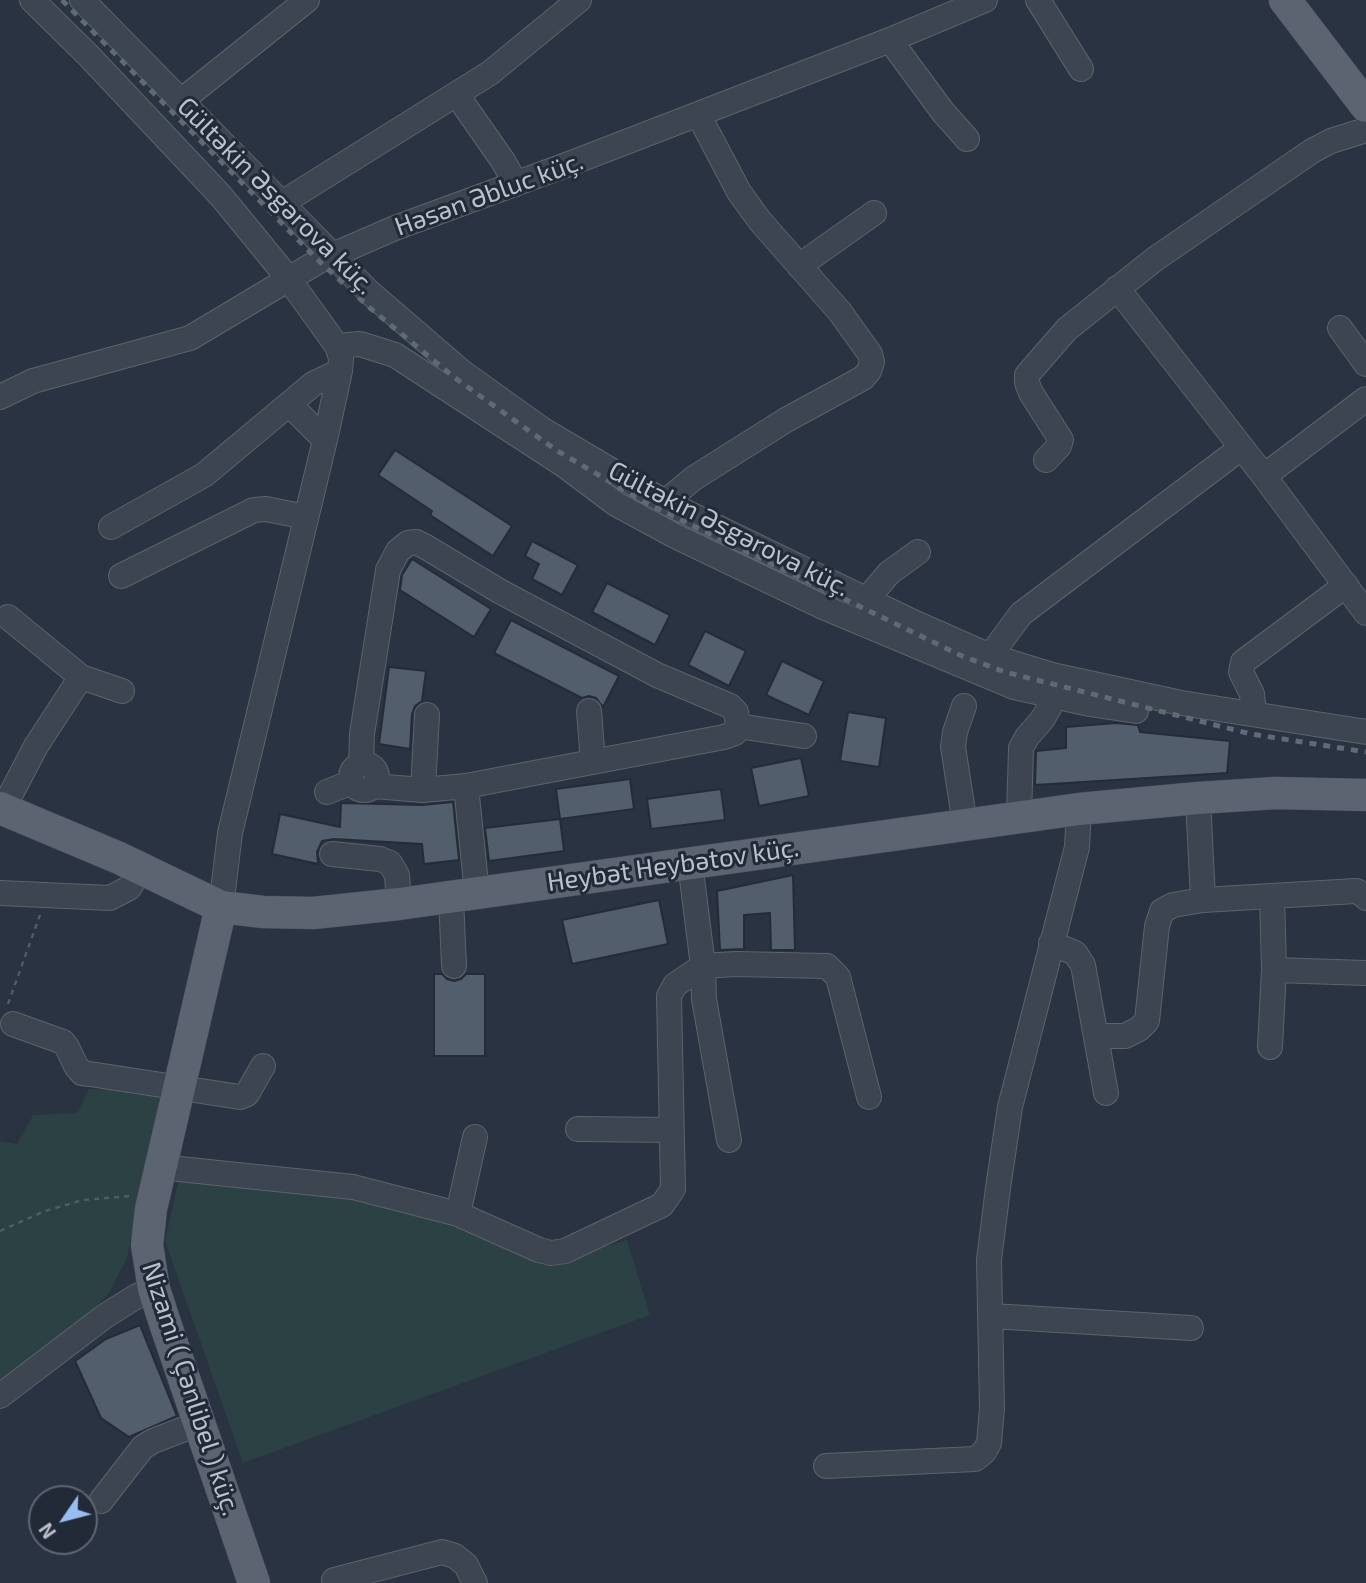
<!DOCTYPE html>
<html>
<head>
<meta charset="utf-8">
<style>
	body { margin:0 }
	#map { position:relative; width:1366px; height:1583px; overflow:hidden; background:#293341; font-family:"Exo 2",sans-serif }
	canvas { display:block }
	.north { position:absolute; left:28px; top:1485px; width:70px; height:70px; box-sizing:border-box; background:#212a36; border:2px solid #5e6672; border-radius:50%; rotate:235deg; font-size:19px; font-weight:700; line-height:28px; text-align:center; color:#bac1cb }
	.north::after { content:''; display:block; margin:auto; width:24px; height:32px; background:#99bcf1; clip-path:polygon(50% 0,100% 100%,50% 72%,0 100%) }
</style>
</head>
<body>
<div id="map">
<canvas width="1366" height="1583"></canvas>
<div class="north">N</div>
</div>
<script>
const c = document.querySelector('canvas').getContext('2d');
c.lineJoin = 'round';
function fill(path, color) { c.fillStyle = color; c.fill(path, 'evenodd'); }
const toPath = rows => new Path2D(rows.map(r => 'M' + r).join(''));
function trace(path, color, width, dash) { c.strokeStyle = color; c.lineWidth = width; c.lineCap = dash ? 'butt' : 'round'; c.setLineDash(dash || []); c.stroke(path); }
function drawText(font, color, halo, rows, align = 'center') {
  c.font = font + ' "Exo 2",sans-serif'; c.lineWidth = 6; c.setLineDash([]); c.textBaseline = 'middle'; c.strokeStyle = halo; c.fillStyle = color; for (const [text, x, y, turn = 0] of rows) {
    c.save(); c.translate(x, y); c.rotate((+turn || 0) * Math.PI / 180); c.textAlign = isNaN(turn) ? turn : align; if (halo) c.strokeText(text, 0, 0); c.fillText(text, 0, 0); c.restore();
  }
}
fill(toPath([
	[89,1089,162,1091,127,1258,109,1293,83,1320,0,1382,0,1141,17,1144,33,1115,77,1113],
	[180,1174,366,1198,463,1223,544,1265,627,1240,650,1315,243,1463,165,1241]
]), '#2c4143');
const building = toPath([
	[395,450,512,526,493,556,430,515,432,511,378,475,395,450],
	[532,541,578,565,562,595,532,579,539,564,525,556,532,541],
	[412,559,491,609,474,637,400,590,402,575,412,559],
	[607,583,670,615,655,645,592,612,607,583],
	[511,620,619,676,603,707,596,698,589,696,582,698,494,653,511,620],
	[705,631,746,651,729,686,688,665,705,631],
	[782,661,824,681,809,715,766,695,782,661],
	[389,667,426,671,422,701,415,706,412,714,410,749,379,744,389,667],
	[848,712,886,718,879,767,840,761,848,712],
	[1116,723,1138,725,1140,732,1230,741,1227,773,1035,785,1036,751,1066,748,1066,727,1116,723],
	[801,758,809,796,759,806,751,768,801,758],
	[630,779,634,809,560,819,556,789,630,779],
	[721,789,725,820,651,829,647,799,721,789],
	[453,802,459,860,424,864,422,844,334,839,322,841,317,852,318,864,272,854,280,814,340,827,341,803,422,805,453,802],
	[560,819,564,851,489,861,485,828,560,819],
	[793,875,795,950,771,950,770,913,744,915,744,949,720,950,717,891,793,875],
	[659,900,668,944,572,964,562,920,659,900],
	[434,974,442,974,447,979,454,981,461,979,466,974,485,974,485,1056,434,1056,434,974],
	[140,1325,177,1416,129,1437,101,1418,75,1361,106,1339,140,1325]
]);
fill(building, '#525e6b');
trace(building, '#242c38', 2);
const minor = toPath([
	[32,0,88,55,221,196,288,278,337,346,341,358,340,371,325,440,230,833,221,907],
	[82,0,368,291,462,372,543,430,665,502,913,622,990,656,1052,675,1181,703,1366,732],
	[1038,0,1081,69],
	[890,40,943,112,967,139],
	[457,95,503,161,516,184],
	[181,101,307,0],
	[282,203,490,73,579,0],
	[799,266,874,213],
	[1117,288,1264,476,1366,613],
	[1340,328,1366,364],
	[337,346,360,344,395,355,564,465,616,504,675,536,823,607,1014,687,1090,704,1136,711],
	[0,397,33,381,190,338,319,261,395,228,569,164,890,40,985,0],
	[289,404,325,440],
	[1046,460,1059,446,1061,440,1031,393,1027,383,1027,375,1067,329,1155,259,1312,151,1331,141,1366,130],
	[1264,476,1366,399],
	[665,502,694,478,786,420,863,378,869,371,872,362,870,354,840,312,760,221,739,192,698,114],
	[111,527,204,475,313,384,340,371],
	[121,576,254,510,266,509,306,517],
	[867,599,889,573,918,552],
	[8,617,81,677,122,691],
	[990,656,1021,614,1241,448],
	[964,706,955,732,953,747,965,824],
	[589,711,593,762],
	[1254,714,1252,694,1241,672,1243,662,1346,585],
	[738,726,804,736],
	'351 777a13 13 0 1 1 26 0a13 13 0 1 1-26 0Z',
	[361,765,362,734,388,570,398,551,408,543,416,542,426,547,501,592,657,675,730,706,736,712,738,726,735,733,724,737,466,786,423,790,374,786],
	[466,786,477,893],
	[423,790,427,715],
	[327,792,352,782],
	[1198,798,1203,900],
	[3,809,36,746,81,677],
	[1019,816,1021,748,1027,737,1042,720,1049,708,1050,696],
	[332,854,380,859,390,863,397,875,399,904],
	[0,893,110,898,129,888,141,868],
	[451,897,454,966],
	[1051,943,1075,953,1083,965,1106,1093],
	[1274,970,1366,973],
	[13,1024,63,1042,67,1047,76,1066,82,1073,90,1074,240,1097,247,1094,263,1066],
	[1097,1036,1125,1036,1139,1029,1147,1021,1157,926,1162,911,1173,905,1203,900,1356,891,1364,895,1366,898],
	[1270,1047,1274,970,1272,896],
	[578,1129,671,1130],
	[729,1140,704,999,703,966,736,964,827,966,838,977,869,1097],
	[160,1167,353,1187,458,1214,539,1250,551,1253,565,1251,662,1205,673,1189,669,996,675,985,703,966,690,863],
	[458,1214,475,1137],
	[991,1316,1191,1328],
	[0,1396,105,1316,137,1296,154,1289],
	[826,1466,975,1459,984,1452,989,1443,992,1408,989,1260,998,1188,1010,1107,1077,847,1079,809],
	[101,1501,143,1447,153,1441,200,1423],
	[334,1580,442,1552,455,1556,466,1565,475,1583]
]);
const major = toPath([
	[1285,0,1366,106],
	[0,808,119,858,221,907,263,912,313,913,399,904,1079,809,1198,798,1276,793,1366,795],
	[221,907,151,1209,147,1245,154,1289,166,1326,254,1583]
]);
trace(minor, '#5b636e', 26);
trace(major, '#474e5a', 33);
trace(toPath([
	[8,1004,40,915],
	[0,1231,45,1211,83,1200,131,1196]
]), '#4b5e60', 2.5, [5, 5]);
trace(minor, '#3d4551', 24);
trace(major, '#5b6470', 32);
trace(toPath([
	[62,0,319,261,370,308,455,378,504,413,556,450,646,503,962,656,1005,672,1251,734,1366,752]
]), '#5f6a77', 5, [7, 7]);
drawText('26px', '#bac1cb', '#212a36', [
	["Həsən Əbluc küç.",489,194,-20],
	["Gültəkin Əsgərova küç.",276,196,45],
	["Gültəkin Əsgərova küç.",729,529,27],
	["Heybət Heybətov küç.",673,865,-8],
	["Nizami ( Çənlibel ) küç.",191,1389,72]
]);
</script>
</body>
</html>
